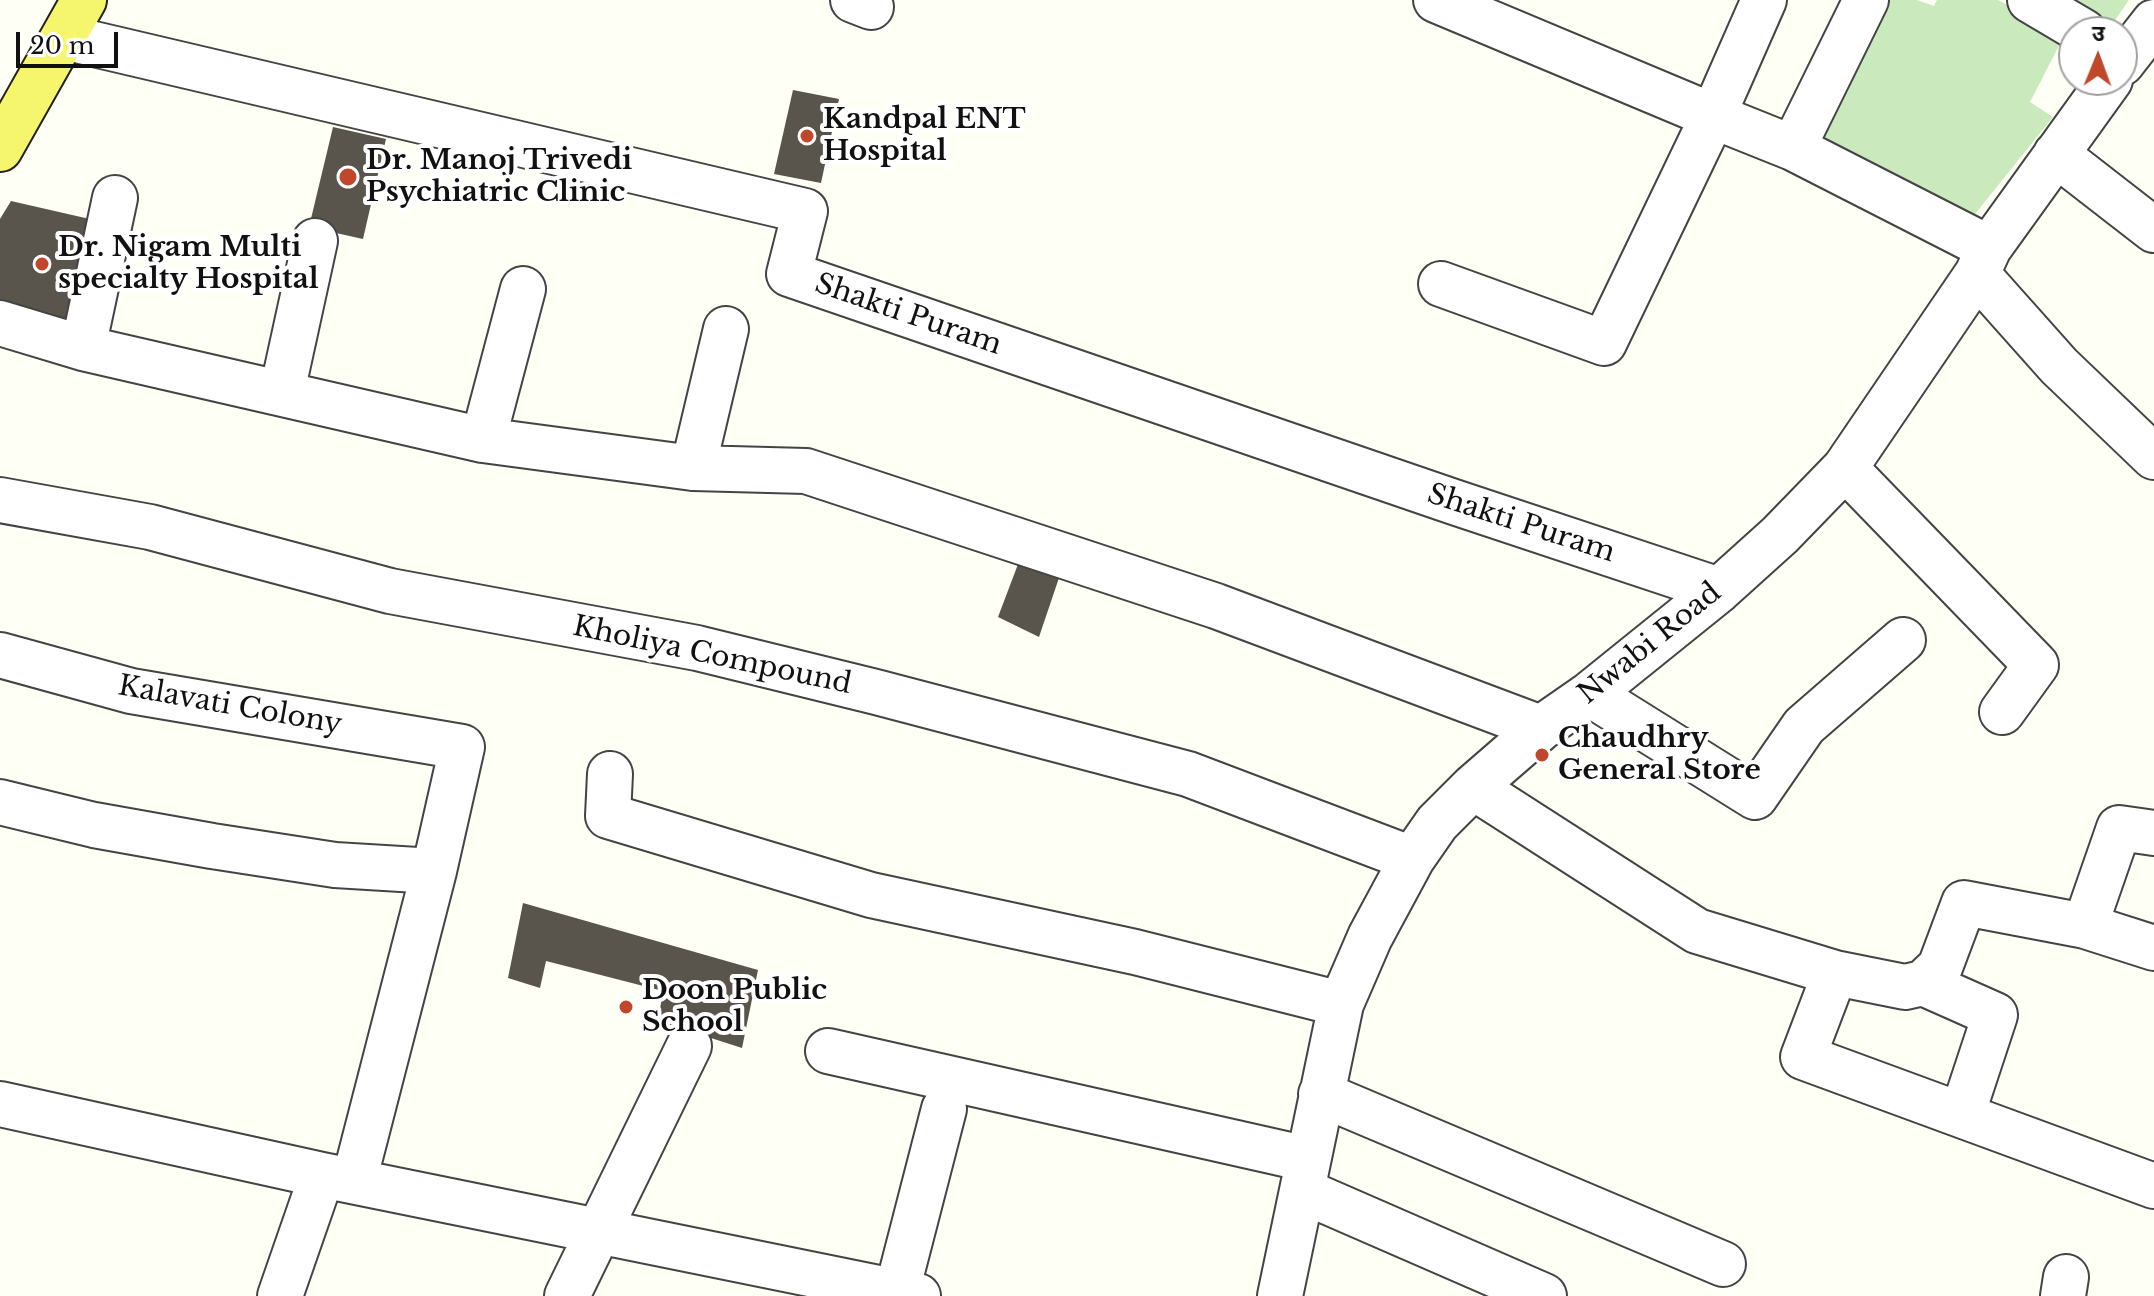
<!DOCTYPE html>
<html>
<head>
<meta charset="utf-8">
<style>
	body { margin:0 }
	#map { position:relative; width:2154px; height:1296px; overflow:hidden; background:#fefff5; font-family:"Libre Baskerville","Noto Sans Devanagari",serif }
	canvas { display:block }
	.north { position:absolute; left:2058px; top:16px; width:80px; height:80px; box-sizing:border-box; background:#fff; border:2px solid #a0a0a0; border-radius:50%; rotate:1deg; font-size:22px; font-weight:700; line-height:32px; text-align:center; color:#111 }
	.north::after { content:''; display:block; margin:auto; width:28px; height:36px; background:#c0472a; clip-path:polygon(50% 0,100% 100%,50% 72%,0 100%) }
	.scale { position:absolute; left:16px; top:32px; width:102px; height:36px; box-sizing:border-box; border:4px solid #111; border-top:0; padding-left:10px; font-size:24px; line-height:28px; white-space:nowrap; color:#111; -webkit-text-stroke:6px #fff; paint-order:stroke }
</style>
</head>
<body>
<div id="map">
<canvas width="2154" height="1296"></canvas>
<div class="north">उ</div>
<div class="scale">20 m</div>
</div>
<script>
const c = document.querySelector('canvas').getContext('2d');
c.lineJoin = 'round';
function fill(path, color) { c.fillStyle = color; c.fill(path, 'evenodd'); }
const toPath = rows => new Path2D(rows.map(r => 'M' + r).join(''));
function trace(path, color, width, dash) { c.strokeStyle = color; c.lineWidth = width; c.lineCap = dash ? 'butt' : 'round'; c.setLineDash(dash || []); c.stroke(path); }
function drawText(font, color, halo, rows, align = 'center') {
  c.font = font + ' "Libre Baskerville",serif'; c.lineWidth = 8; c.setLineDash([]); c.textBaseline = 'middle'; c.strokeStyle = halo; c.fillStyle = color; for (const [text, x, y, turn = 0] of rows) {
    c.save(); c.translate(x, y); c.rotate((+turn || 0) * Math.PI / 180); c.textAlign = isNaN(turn) ? turn : align; if (halo) c.strokeText(text, 0, 0); c.fillText(text, 0, 0); c.restore();
  }
}
fill(toPath([
	[1880,0,1917,0,1934,6,1937,0,1998,0,2064,36,2030,102,2053,117,1975,214,1816,134],
	[2063,0,2129,0,2111,26]
]), '#caeabe');
fill(toPath([
	[793,90,839,99,821,183,774,174],
	[333,127,386,139,363,239,309,227],
	[11,201,94,220,68,327,0,307,0,219],
	[1023,551,1063,566,1039,637,998,617],
	[523,903,758,970,742,1048,658,1021,663,991,546,961,540,988,508,978]
]), '#59554d');
const minor = toPath([
	[853,0,871,7],
	[1436,0,1713,116,1764,0],
	[2030,0,2084,32],
	[64,37,805,211,789,274,1454,502,1719,590],
	[2122,63,2154,22],
	[1793,148,1866,0],
	[2056,154,2154,230],
	[1977,274,2059,366,2154,457],
	[1441,284,1604,343,1713,116,1793,148,1989,248],
	[0,323,83,348,483,440,693,468,806,471,1216,606,1541,728],
	[83,348,115,198],
	[282,392,315,241],
	[483,440,523,289],
	[693,468,726,329],
	[1845,468,2036,665,2002,712],
	[0,500,150,527,390,591,697,648,876,692,1188,774,1412,859],
	[0,655,131,691,462,747,434,871,354,1181],
	[1590,694,1755,797,1804,726,1903,640],
	[610,774,608,816,871,895,1135,952,1341,1004],
	[1473,787,1697,931,1835,973,1905,987,1923,983,1940,967,1964,903,2085,926,2154,948],
	[0,802,94,825,212,846,335,865,434,871],
	[2085,926,2119,828,2154,833],
	[1835,973,1803,1057,2154,1186],
	[1923,983,1995,1015,1962,1115],
	[828,1051,1307,1159],
	[1321,1094,1723,1264],
	[0,1104,322,1175,918,1296],
	[1303,1191,1544,1296],
	[897,1291,944,1109],
	[280,1296,322,1175],
	[567,1296,689,1046],
	[1280,1296,1341,1004,1370,937,1412,859,1437,823,1473,787,1541,728,1590,694,1719,590,1780,535,1845,468,1977,274,1989,248,2110,80],
	[2063,1296,2066,1277]
]);
const major = toPath([
	[0,149,84,0]
]);
trace(minor, '#444', 48);
trace(major, '#222', 48);
trace(minor, '#fff', 44);
trace(major, '#f6f66e', 44);
for (const [x, y, r, color] of [
	[807,136,8,"#c0472a"],
	[348,177,10,"#c0472a"],
	[42,264,8,"#c0472a"],
	[1542,755,8,"#c0472a"],
	[626,1007,8,"#c0472a"]
]) { const dot = new Path2D(); dot.arc(x, y, r, 0, 2 * Math.PI); c.fillStyle = color; c.fill(dot); trace(dot, '#fff', 3); }
drawText('bold 28px', '#111', '#fff', [
	["Kandpal ENT",823,120],
	["Hospital",823,152],
	["Dr. Manoj Trivedi",366,161],
	["Psychiatric Clinic",366,193],
	["Dr. Nigam Multi",58,248],
	["specialty Hospital",58,280],
	["Chaudhry",1558,739],
	["General Store",1558,771],
	["Doon Public",642,991],
	["School",642,1023]
], 'left');
drawText('28px', '#111', '#fff', [
	["Shakti Puram",908,315,19],
	["Shakti Puram",1521,524,18],
	["Nwabi Road",1650,644,-39],
	["Kholiya Compound",712,656,12],
	["Kalavati Colony",230,706,10]
]);
</script>
</body>
</html>
